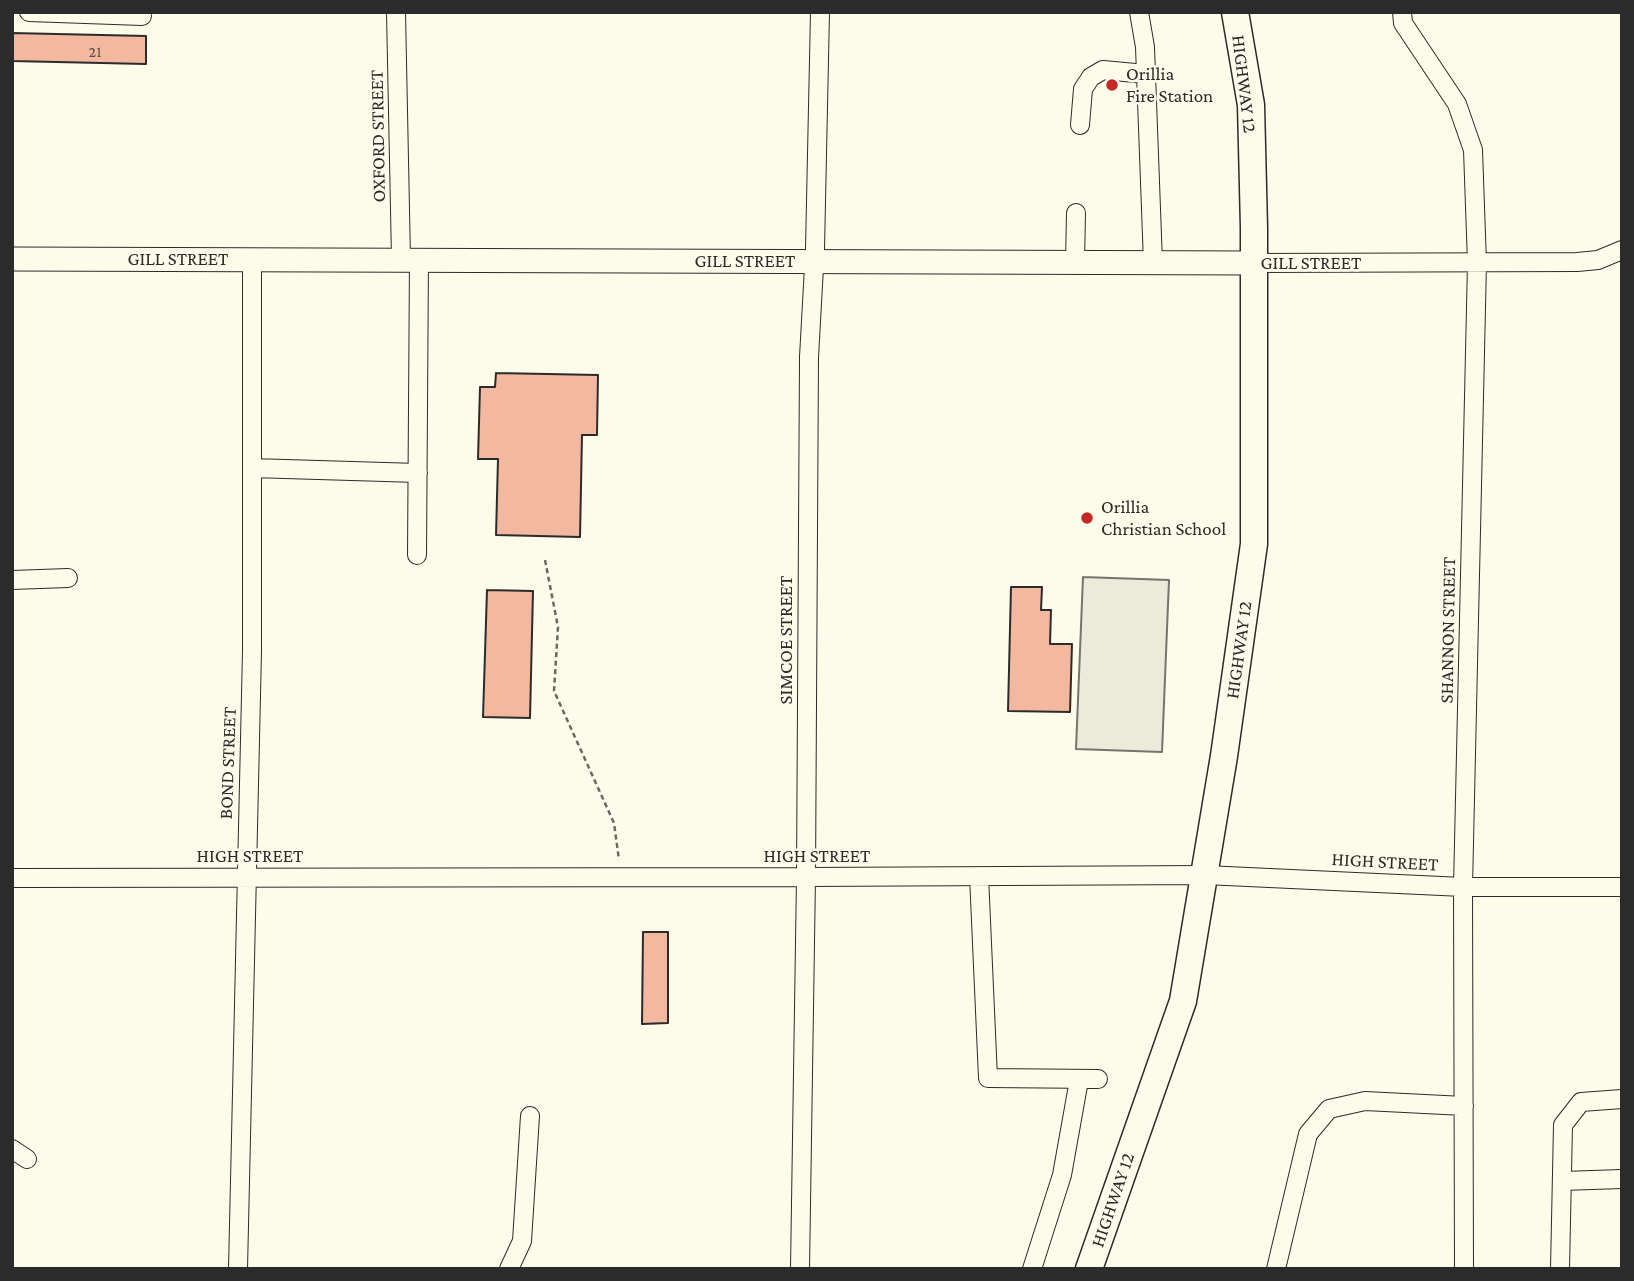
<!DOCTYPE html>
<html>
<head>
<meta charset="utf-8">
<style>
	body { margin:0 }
	#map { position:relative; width:1634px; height:1281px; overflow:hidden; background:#fdfbea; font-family:"Crimson Pro",serif }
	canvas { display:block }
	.frame { position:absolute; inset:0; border:14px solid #2b2b2b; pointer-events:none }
</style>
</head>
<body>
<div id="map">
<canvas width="1634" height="1281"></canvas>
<div class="frame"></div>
</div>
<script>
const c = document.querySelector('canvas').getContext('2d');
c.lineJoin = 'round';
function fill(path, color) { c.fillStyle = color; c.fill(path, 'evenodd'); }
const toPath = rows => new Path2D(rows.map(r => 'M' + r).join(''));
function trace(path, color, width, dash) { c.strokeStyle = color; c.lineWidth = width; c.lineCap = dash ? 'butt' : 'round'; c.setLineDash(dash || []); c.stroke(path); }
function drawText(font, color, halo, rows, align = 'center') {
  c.font = font + ' "Crimson Pro",serif'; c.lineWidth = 5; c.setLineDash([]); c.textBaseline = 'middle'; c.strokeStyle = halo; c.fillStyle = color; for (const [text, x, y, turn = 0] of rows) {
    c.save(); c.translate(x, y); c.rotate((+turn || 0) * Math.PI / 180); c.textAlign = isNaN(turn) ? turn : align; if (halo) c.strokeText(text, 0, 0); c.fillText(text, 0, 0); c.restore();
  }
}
const green = toPath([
	[1083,577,1169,580,1162,752,1076,749,1083,577]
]);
fill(green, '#ecebdb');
trace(green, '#74746e', 2);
const building = toPath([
	[12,33,146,36,146,64,12,61,12,33],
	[496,373,598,375,597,435,582,435,580,537,496,535,498,459,478,459,480,387,495,387,496,373],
	[1011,587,1042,587,1041,610,1051,610,1050,644,1072,644,1070,712,1008,711,1011,587],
	[487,590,533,591,530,718,483,717,487,590],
	[643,932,668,932,668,1023,642,1024,643,932]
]);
fill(building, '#f2b8a0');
trace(building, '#2b2b2b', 2);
const minor = toPath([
	[29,12,142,16],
	[396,12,401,259],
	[1139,12,1145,47,1153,263],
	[1402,12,1403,23,1457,104,1473,150,1477,263,1463,887,1464,1269],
	[1080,125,1083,89,1091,77,1103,70,1146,74],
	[1075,262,1076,213],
	[1254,263,1577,262,1598,260,1622,250],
	[252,468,418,473],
	[417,555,419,259],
	[12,580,68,578],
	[979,876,988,1078,1098,1079],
	[12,878,806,877,1205,875,1463,887,1622,887],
	[12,1149,27,1159],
	[1562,1181,1622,1179],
	[238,1269,252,651,252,259],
	[509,1269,522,1241,530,1116],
	[800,1269,806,877,809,357,815,249,820,12],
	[1032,1269,1062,1175,1079,1080],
	[1276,1269,1308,1134,1329,1109,1365,1101,1464,1106],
	[1560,1269,1563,1125,1581,1102,1622,1099]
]);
const major = toPath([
	[12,259,1254,263]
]);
const highway = toPath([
	[1089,1269,1183,1001,1224,756,1254,544,1254,228,1251,105,1235,12]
]);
trace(minor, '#2b2b2b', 20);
trace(major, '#2b2b2b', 25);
trace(highway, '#2b2b2b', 29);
trace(toPath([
	[545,560,558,627,554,691,614,823,619,860]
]), '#6a6964', 2.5, [5, 3.5]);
trace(minor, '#fdfbea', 18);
trace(major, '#fdfbea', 23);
trace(highway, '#fdfbea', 26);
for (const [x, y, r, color] of [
	[1112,85,7,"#c62828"],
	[1087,518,7,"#c62828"]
]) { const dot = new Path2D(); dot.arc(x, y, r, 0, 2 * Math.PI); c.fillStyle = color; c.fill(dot); trace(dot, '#fdfbea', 2.5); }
drawText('16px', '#5d4e48', null, [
	["21",95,52]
]);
drawText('19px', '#2b2b2b', '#fdfbea', [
	["Orillia",1126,74],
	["Fire Station",1126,96],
	["Orillia",1101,507],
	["Christian School",1101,529]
], 'left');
drawText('19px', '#2b2b2b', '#fdfbea', [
	["HIGHWAY 12",1244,84,83],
	["OXFORD STREET",378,136,-91],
	["GILL STREET",178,259],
	["GILL STREET",745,261],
	["GILL STREET",1311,263],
	["SHANNON STREET",1448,630,-89],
	["SIMCOE STREET",786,640,-90],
	["HIGHWAY 12",1239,650,-82],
	["BOND STREET",228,763,-88],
	["HIGH STREET",250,856],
	["HIGH STREET",817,856],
	["HIGH STREET",1385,862,3],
	["HIGHWAY 12",1113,1200,-71]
]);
</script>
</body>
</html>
